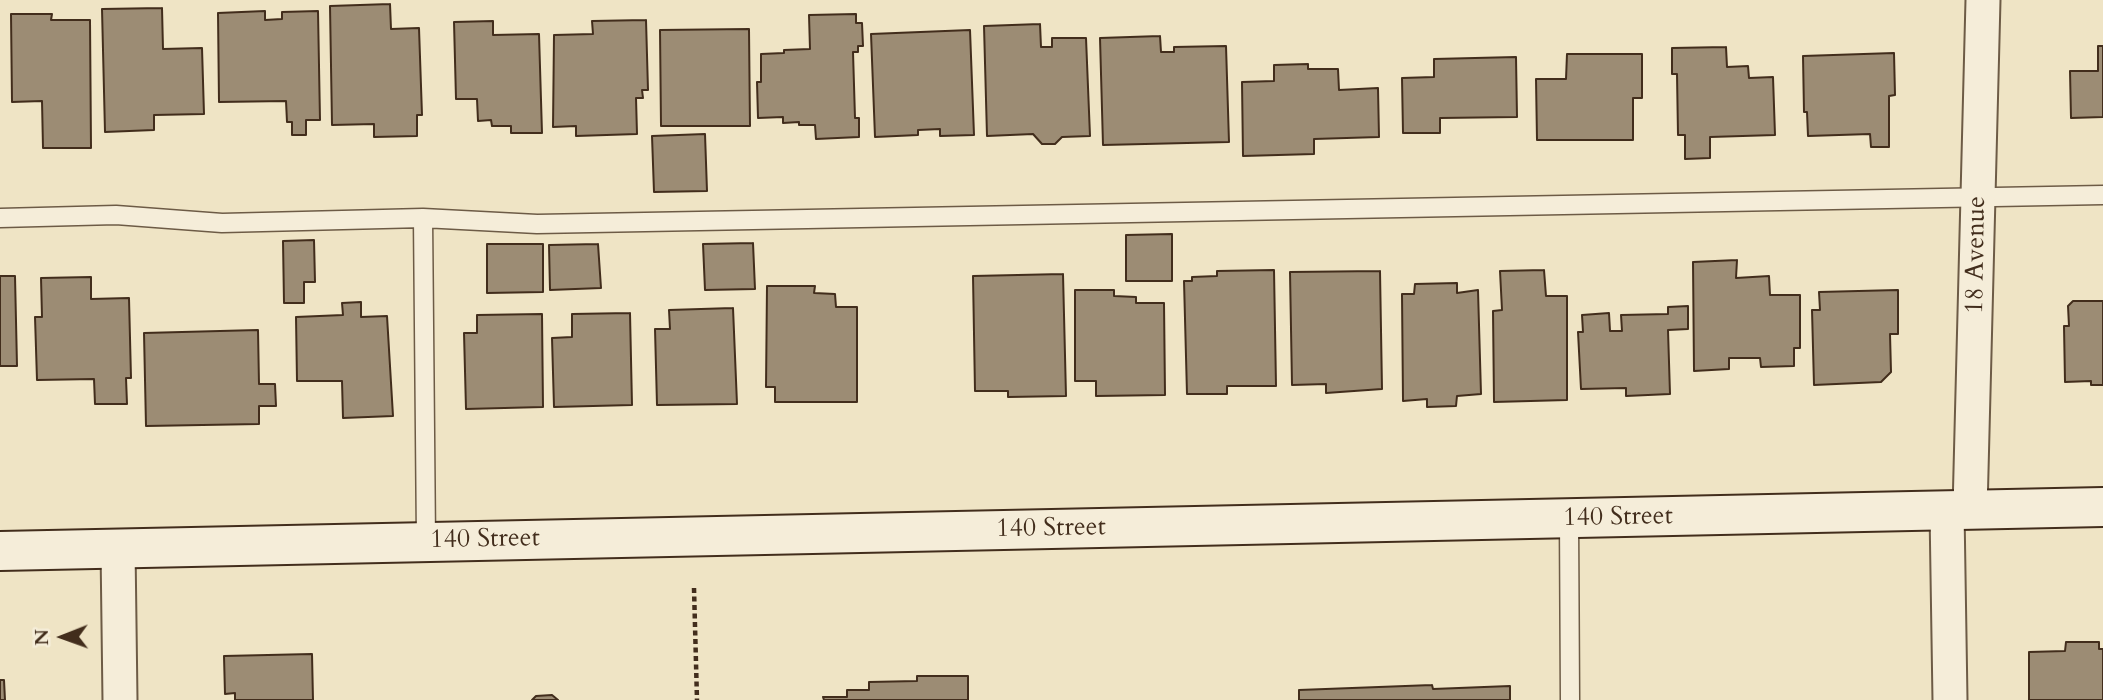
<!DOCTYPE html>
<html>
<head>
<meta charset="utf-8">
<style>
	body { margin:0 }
	#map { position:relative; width:2103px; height:700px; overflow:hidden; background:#efe4c5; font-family:Cardo,serif }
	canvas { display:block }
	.north { position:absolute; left:28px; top:602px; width:70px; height:70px; -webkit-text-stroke:5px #f5edd9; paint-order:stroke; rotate:269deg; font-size:19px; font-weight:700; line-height:28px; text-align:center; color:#422d1c }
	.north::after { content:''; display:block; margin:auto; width:24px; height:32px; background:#422d1c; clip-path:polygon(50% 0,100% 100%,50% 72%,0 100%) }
</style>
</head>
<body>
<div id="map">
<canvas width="2103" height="700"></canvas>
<div class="north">N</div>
</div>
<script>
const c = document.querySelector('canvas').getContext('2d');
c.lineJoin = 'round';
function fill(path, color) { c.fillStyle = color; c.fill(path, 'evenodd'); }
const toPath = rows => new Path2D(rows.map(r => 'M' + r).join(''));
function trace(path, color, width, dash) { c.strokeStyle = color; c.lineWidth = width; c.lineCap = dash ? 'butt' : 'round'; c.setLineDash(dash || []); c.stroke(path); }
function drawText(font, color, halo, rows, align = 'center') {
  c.font = font + ' Cardo,serif'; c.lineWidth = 6; c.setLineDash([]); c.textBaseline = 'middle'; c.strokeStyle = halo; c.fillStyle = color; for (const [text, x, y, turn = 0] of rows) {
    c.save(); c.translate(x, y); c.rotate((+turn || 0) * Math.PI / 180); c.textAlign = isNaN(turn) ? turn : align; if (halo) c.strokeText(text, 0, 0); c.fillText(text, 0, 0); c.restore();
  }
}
const building = toPath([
	[390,4,391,29,419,28,422,115,417,115,417,136,374,137,374,124,332,125,330,6,390,4],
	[162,8,163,49,202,48,204,114,154,115,154,130,105,132,102,9,162,8],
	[265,11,265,20,282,19,282,12,318,11,320,120,306,120,306,135,292,135,292,122,287,122,286,101,219,102,218,13,265,11],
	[11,14,52,14,51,20,90,20,91,148,43,148,42,101,12,102,11,14],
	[856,14,856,23,862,23,863,46,858,46,858,52,853,52,855,118,859,118,859,137,816,139,815,125,799,125,799,122,783,123,783,117,758,118,757,82,761,82,761,54,784,53,784,50,810,49,809,15,856,14],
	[646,20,648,90,642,90,643,98,636,98,637,134,576,136,576,126,553,127,554,35,593,34,592,21,646,20],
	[493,21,493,35,539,34,542,133,511,133,511,126,492,126,491,120,478,121,477,99,456,99,454,22,493,21],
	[1040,24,1041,47,1052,47,1052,38,1086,38,1090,136,1062,137,1055,144,1042,144,1033,134,987,136,984,26,1040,24],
	[749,29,750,126,661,126,660,30,749,29],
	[970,30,974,135,940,136,940,129,918,130,918,135,875,137,871,34,970,30],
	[1160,36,1161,52,1174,52,1174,47,1226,46,1229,142,1103,145,1100,38,1160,36],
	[2098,46,2103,46,2103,117,2071,118,2070,71,2098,71,2098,46],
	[1726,47,1727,67,1748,66,1749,78,1773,77,1775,135,1710,137,1710,158,1685,159,1685,135,1678,135,1677,74,1672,74,1672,48,1726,47],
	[1894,53,1895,95,1889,96,1889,147,1871,147,1870,134,1808,136,1807,112,1804,112,1803,56,1894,53],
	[1567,54,1642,54,1642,98,1633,98,1633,140,1537,140,1536,79,1566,79,1567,54],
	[1516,57,1517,117,1440,118,1440,133,1403,133,1402,78,1434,77,1434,59,1516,57],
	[1308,64,1308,69,1338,69,1339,90,1378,88,1379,137,1314,139,1314,154,1243,156,1242,82,1274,81,1274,65,1308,64],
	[705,134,707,191,654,192,652,136,705,134],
	[1172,234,1172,281,1126,281,1126,235,1172,234],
	[314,240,315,282,304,282,304,303,284,303,283,241,314,240],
	[753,243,755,289,705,290,703,244,753,243],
	[487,244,543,244,543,292,487,293,487,244],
	[598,244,601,288,550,290,549,245,598,244],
	[1737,260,1736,278,1769,276,1770,295,1800,295,1800,348,1794,348,1794,366,1761,367,1760,358,1729,358,1729,369,1694,371,1693,262,1737,260],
	[1274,270,1276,386,1227,386,1227,394,1187,394,1184,281,1192,281,1192,277,1217,276,1217,271,1274,270],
	[1544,270,1546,296,1567,296,1567,400,1494,402,1493,311,1502,310,1500,271,1544,270],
	[1380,271,1382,389,1326,393,1326,384,1292,385,1290,272,1380,271],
	[1063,274,1066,396,1008,397,1008,391,975,391,973,276,1063,274],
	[0,276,15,276,17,366,0,366,0,276],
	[91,277,91,299,129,298,131,378,126,378,127,404,95,404,94,379,37,380,35,317,42,317,41,278,91,277],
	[1457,283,1457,293,1478,290,1481,394,1457,396,1456,406,1427,407,1427,399,1403,401,1402,294,1414,294,1415,284,1457,283],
	[767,286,815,286,814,293,835,294,836,307,857,307,857,402,775,402,775,387,766,387,767,286],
	[1075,290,1114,290,1114,296,1136,297,1136,303,1164,303,1165,395,1096,396,1096,381,1075,381,1075,290],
	[1898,290,1898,334,1890,334,1891,372,1881,382,1814,385,1812,310,1820,310,1819,292,1898,290],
	[2073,301,2103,301,2103,385,2091,385,2091,381,2065,382,2064,326,2069,326,2068,306,2073,301],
	[361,302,361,317,387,316,393,416,343,418,342,381,297,381,296,317,343,315,342,303,361,302],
	[1688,306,1688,329,1668,330,1670,394,1626,396,1626,388,1581,389,1578,332,1583,332,1582,315,1609,313,1610,331,1622,331,1621,315,1668,314,1668,307,1688,306],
	[733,308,737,404,657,405,655,329,670,329,669,310,733,308],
	[630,313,632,405,554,407,552,338,572,337,572,314,630,313],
	[542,314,543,407,466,409,464,333,477,333,477,315,542,314],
	[258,330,259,384,275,384,276,406,259,406,259,424,146,426,144,333,258,330],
	[2066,642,2099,642,2099,649,2103,649,2103,700,2029,700,2029,652,2065,651,2066,642],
	[312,654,313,700,235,700,235,693,225,694,224,656,312,654],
	[917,676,968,676,968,700,824,700,823,697,847,697,847,690,869,690,869,682,917,681,917,676],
	[0,680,4,680,5,700,0,700,0,680],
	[1432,685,1433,689,1510,686,1510,700,1299,700,1299,690,1432,685],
	[552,695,558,700,532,700,536,696,552,695]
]);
fill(building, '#9c8c74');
trace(building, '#422d1c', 2);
const service = toPath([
	[0,218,116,215,222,223,423,218,537,224,2103,195],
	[423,218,426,541],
	[1569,519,1570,700]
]);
const minor = toPath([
	[1970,510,1983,0],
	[1947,511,1950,700],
	[118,548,120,700]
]);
const secondary = toPath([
	[0,551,2103,507]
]);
trace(service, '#6d5b46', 21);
trace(minor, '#6d5b46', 37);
trace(secondary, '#422d1c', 42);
trace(toPath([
	[694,588,697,700]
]), '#422d1c', 4.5, [5, 3.5]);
trace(service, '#f5edd9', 18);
trace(minor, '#f5edd9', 33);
trace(secondary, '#f5edd9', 38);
drawText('26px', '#422d1c', '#f5edd9', [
	["18 Avenue",1977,255,-89],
	["140 Street",1618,518,-1],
	["140 Street",1051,529,-1],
	["140 Street",485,540,-1]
]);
</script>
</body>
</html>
